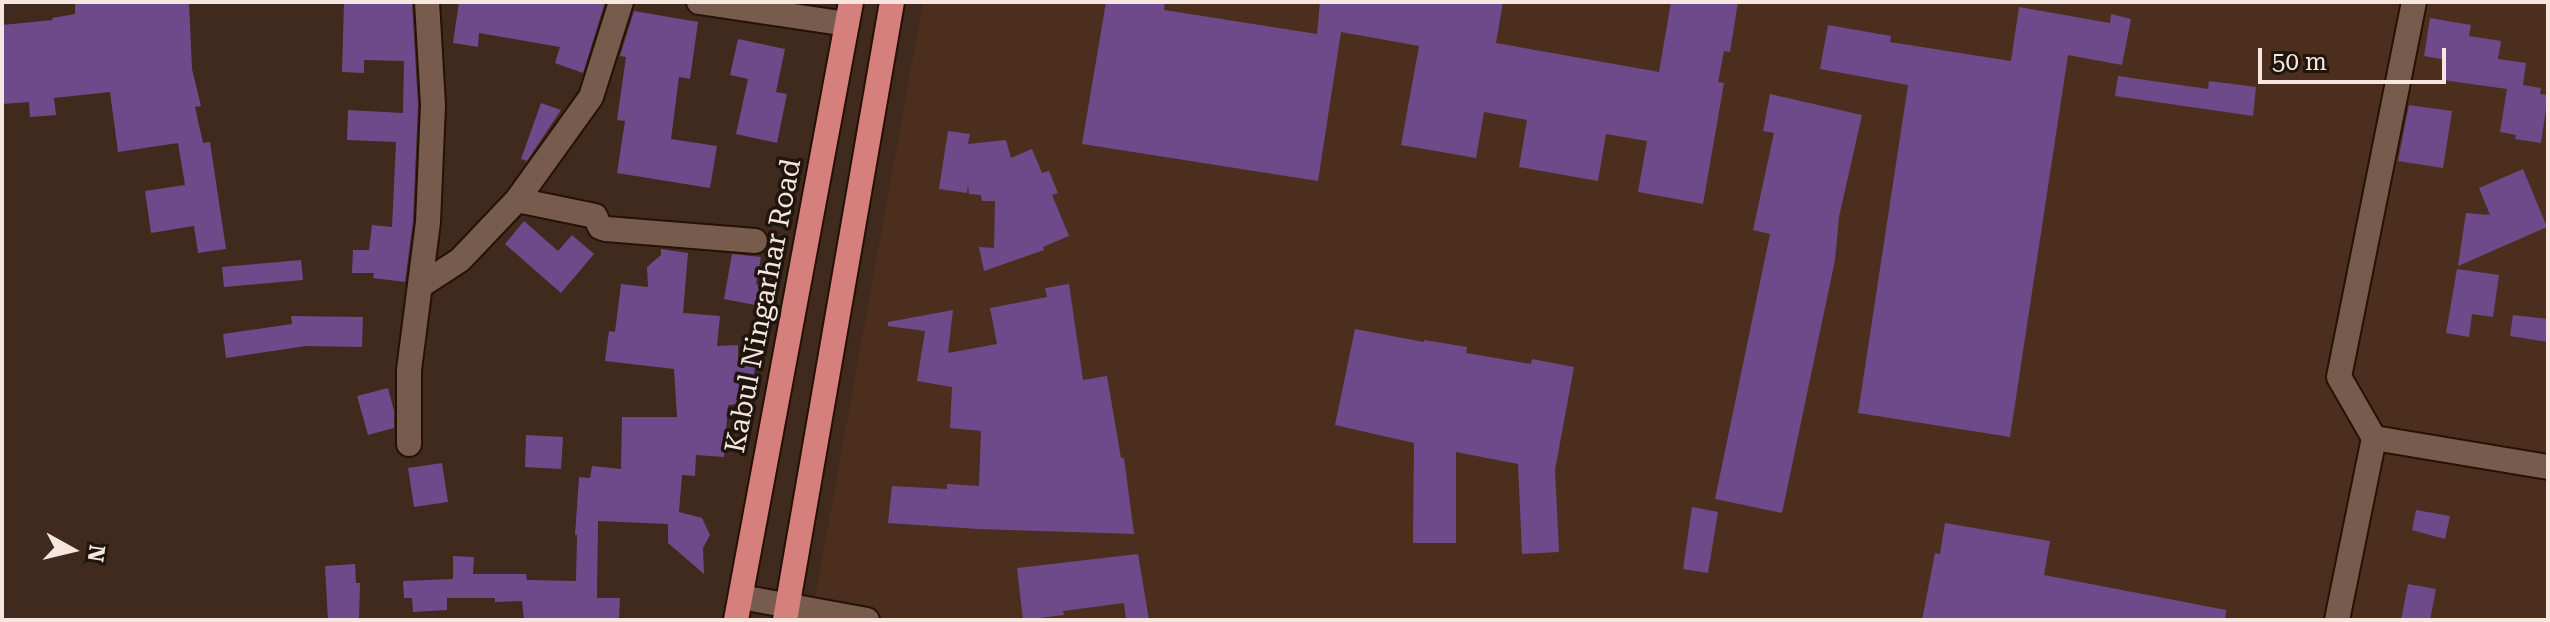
<!DOCTYPE html>
<html>
<head>
<meta charset="utf-8">
<style>
	body { margin:0 }
	#map { position:relative; width:2550px; height:622px; overflow:hidden; background:#40291d; font-family:"Roboto Serif",serif }
	canvas { display:block }
	.frame { position:absolute; inset:0; border:4px solid #f6e6de; pointer-events:none }
	.north { position:absolute; left:32px; top:510px; width:80px; height:80px; -webkit-text-stroke:6px #1f150f; paint-order:stroke; rotate:98deg; font-size:22px; font-weight:700; line-height:32px; text-align:center; color:#f6e6de }
	.north::after { content:''; display:block; margin:auto; width:28px; height:36px; background:#f6e6de; clip-path:polygon(50% 0,100% 100%,50% 72%,0 100%) }
	.scale { position:absolute; left:2258px; top:48px; width:188px; height:36px; box-sizing:border-box; border:4px solid #f6e6de; border-top:0; padding-left:10px; font-size:24px; line-height:28px; white-space:nowrap; color:#f6e6de; -webkit-text-stroke:6px #1f150f; paint-order:stroke }
</style>
</head>
<body>
<div id="map">
<canvas width="2550" height="622"></canvas>
<div class="frame"></div>
<div class="north">N</div>
<div class="scale">50 m</div>
</div>
<script>
const c = document.querySelector('canvas').getContext('2d');
c.lineJoin = 'round';
function fill(path, color) { c.fillStyle = color; c.fill(path, 'evenodd'); }
const toPath = rows => new Path2D(rows.map(r => 'M' + r).join(''));
function trace(path, color, width, dash) { c.strokeStyle = color; c.lineWidth = width; c.lineCap = dash ? 'butt' : 'round'; c.setLineDash(dash || []); c.stroke(path); }
function drawText(font, color, halo, rows, align = 'center') {
  c.font = font + ' "Roboto Serif",serif'; c.lineWidth = 7; c.setLineDash([]); c.textBaseline = 'middle'; c.strokeStyle = halo; c.fillStyle = color; for (const [text, x, y, turn = 0] of rows) {
    c.save(); c.translate(x, y); c.rotate((+turn || 0) * Math.PI / 180); c.textAlign = isNaN(turn) ? turn : align; if (halo) c.strokeText(text, 0, 0); c.fillText(text, 0, 0); c.restore();
  }
}
fill(toPath([
	[923,2,2548,2,2548,620,811,620]
]), '#4b2e1d');
fill(toPath([
	[75,2,189,2,192,69,201,106,195,107,203,143,210,142,226,249,198,253,194,226,151,233,145,191,185,185,178,143,118,152,110,92,54,98,56,115,30,117,29,102,2,104,2,25,53,20,52,18,75,14],
	[344,2,412,2,418,105,413,221,405,282,373,278,374,273,352,273,353,250,369,250,372,225,392,227,396,142,347,140,348,110,403,113,404,61,364,60,364,73,342,72],
	[459,2,605,2,583,73,555,63,560,47,479,33,478,47,453,43],
	[1106,2,1165,2,1164,10,1317,34,1320,2,1503,2,1496,43,1659,72,1671,2,1738,2,1730,52,1724,51,1718,82,1724,83,1703,204,1638,192,1647,141,1606,134,1598,181,1519,167,1527,120,1484,112,1476,158,1401,145,1419,46,1341,32,1318,181,1082,144],
	[2019,7,2110,23,2111,14,2131,19,2122,65,2068,55,2010,437,1858,413,1908,85,1820,69,1828,25,1891,36,1890,42,2011,61],
	[634,11,698,22,690,79,679,77,671,139,717,146,710,188,617,173,625,121,617,120,626,57,620,56],
	[2430,18,2471,25,2469,36,2501,41,2498,59,2526,63,2523,85,2541,88,2540,94,2548,95,2541,143,2515,139,2516,135,2500,132,2507,89,2443,80,2446,60,2424,56],
	[738,39,785,49,776,92,787,94,777,143,736,134,748,79,730,75],
	[2118,76,2208,89,2209,81,2256,87,2253,116,2115,96],
	[1770,94,1862,115,1839,217,1835,260,1782,513,1715,499,1770,234,1753,230,1774,133,1763,131],
	[541,103,561,110,527,161,521,159],
	[2409,105,2452,111,2443,168,2398,161],
	[948,131,970,134,968,144,1006,140,1011,158,1032,149,1042,173,1049,171,1058,193,1052,195,1069,236,1043,247,1044,250,984,271,979,247,994,248,995,201,982,201,981,195,969,194,968,184,967,193,939,189],
	[2523,169,2547,227,2458,266,2466,213,2490,215,2479,188],
	[524,221,558,251,572,235,594,254,561,293,505,244],
	[661,249,688,253,683,313,720,316,717,346,738,345,738,364,755,367,752,388,739,386,740,404,728,405,724,457,696,455,695,476,682,475,679,512,702,518,710,535,703,548,704,574,668,543,668,524,598,521,597,598,620,598,619,620,524,619,522,601,495,602,495,598,447,598,447,610,413,612,412,598,404,598,403,581,453,579,453,556,474,557,473,574,526,574,527,580,576,581,577,535,575,535,579,477,590,478,592,466,621,469,622,417,677,417,674,369,605,361,609,331,615,332,621,284,648,287,647,267,661,255],
	[732,254,761,257,756,284,768,287,765,307,724,299],
	[301,260,303,280,224,287,222,267],
	[2457,269,2499,275,2493,317,2472,314,2469,337,2446,333],
	[1069,284,1083,380,1107,376,1121,458,1124,458,1134,534,978,529,888,523,892,486,947,489,947,484,979,486,981,431,950,428,952,387,917,381,925,331,888,326,888,322,953,310,948,353,997,344,990,308,1047,297,1045,288],
	[2513,315,2548,319,2548,342,2510,336],
	[291,316,363,317,362,347,306,346,226,358,223,334,292,324],
	[1355,329,1424,342,1424,340,1467,347,1466,353,1531,364,1532,359,1574,367,1555,470,1559,552,1522,554,1518,464,1456,452,1456,543,1413,543,1414,443,1335,425],
	[388,388,394,411,394,428,368,435,357,396],
	[526,435,563,437,561,469,525,467],
	[442,463,448,502,414,507,408,468],
	[1692,507,1718,512,1708,573,1683,569],
	[2416,510,2450,516,2445,539,2412,530],
	[1945,523,2050,541,2044,575,2226,610,2225,620,1922,620,1935,553,1940,554],
	[1138,554,1149,620,1126,620,1124,603,1063,611,1064,615,1023,620,1017,568],
	[355,564,356,583,360,583,359,620,328,620,325,566],
	[2408,584,2436,589,2430,620,2401,620]
]), '#6f4a8a');
const minor = toPath([
	[699,2,847,24],
	[517,200,595,216,600,227,606,229,755,241],
	[420,286,460,260,517,200,591,97,621,2],
	[2374,438,2548,467],
	[409,444,409,370,428,222,433,105,427,2],
	[741,597,867,620],
	[2337,620,2374,438,2339,377,2414,2]
]);
const highway = toPath([
	[736,620,851,2],
	[785,620,892,2]
]);
trace(minor, '#261106', 28);
trace(highway, '#261106', 28);
trace(minor, '#775c4e', 24);
trace(highway, '#d6807e', 24);
drawText('28px', '#f6e6de', '#1f150f', [
	["Kabul Ningarhar Road",764,306,-79]
]);
</script>
</body>
</html>
